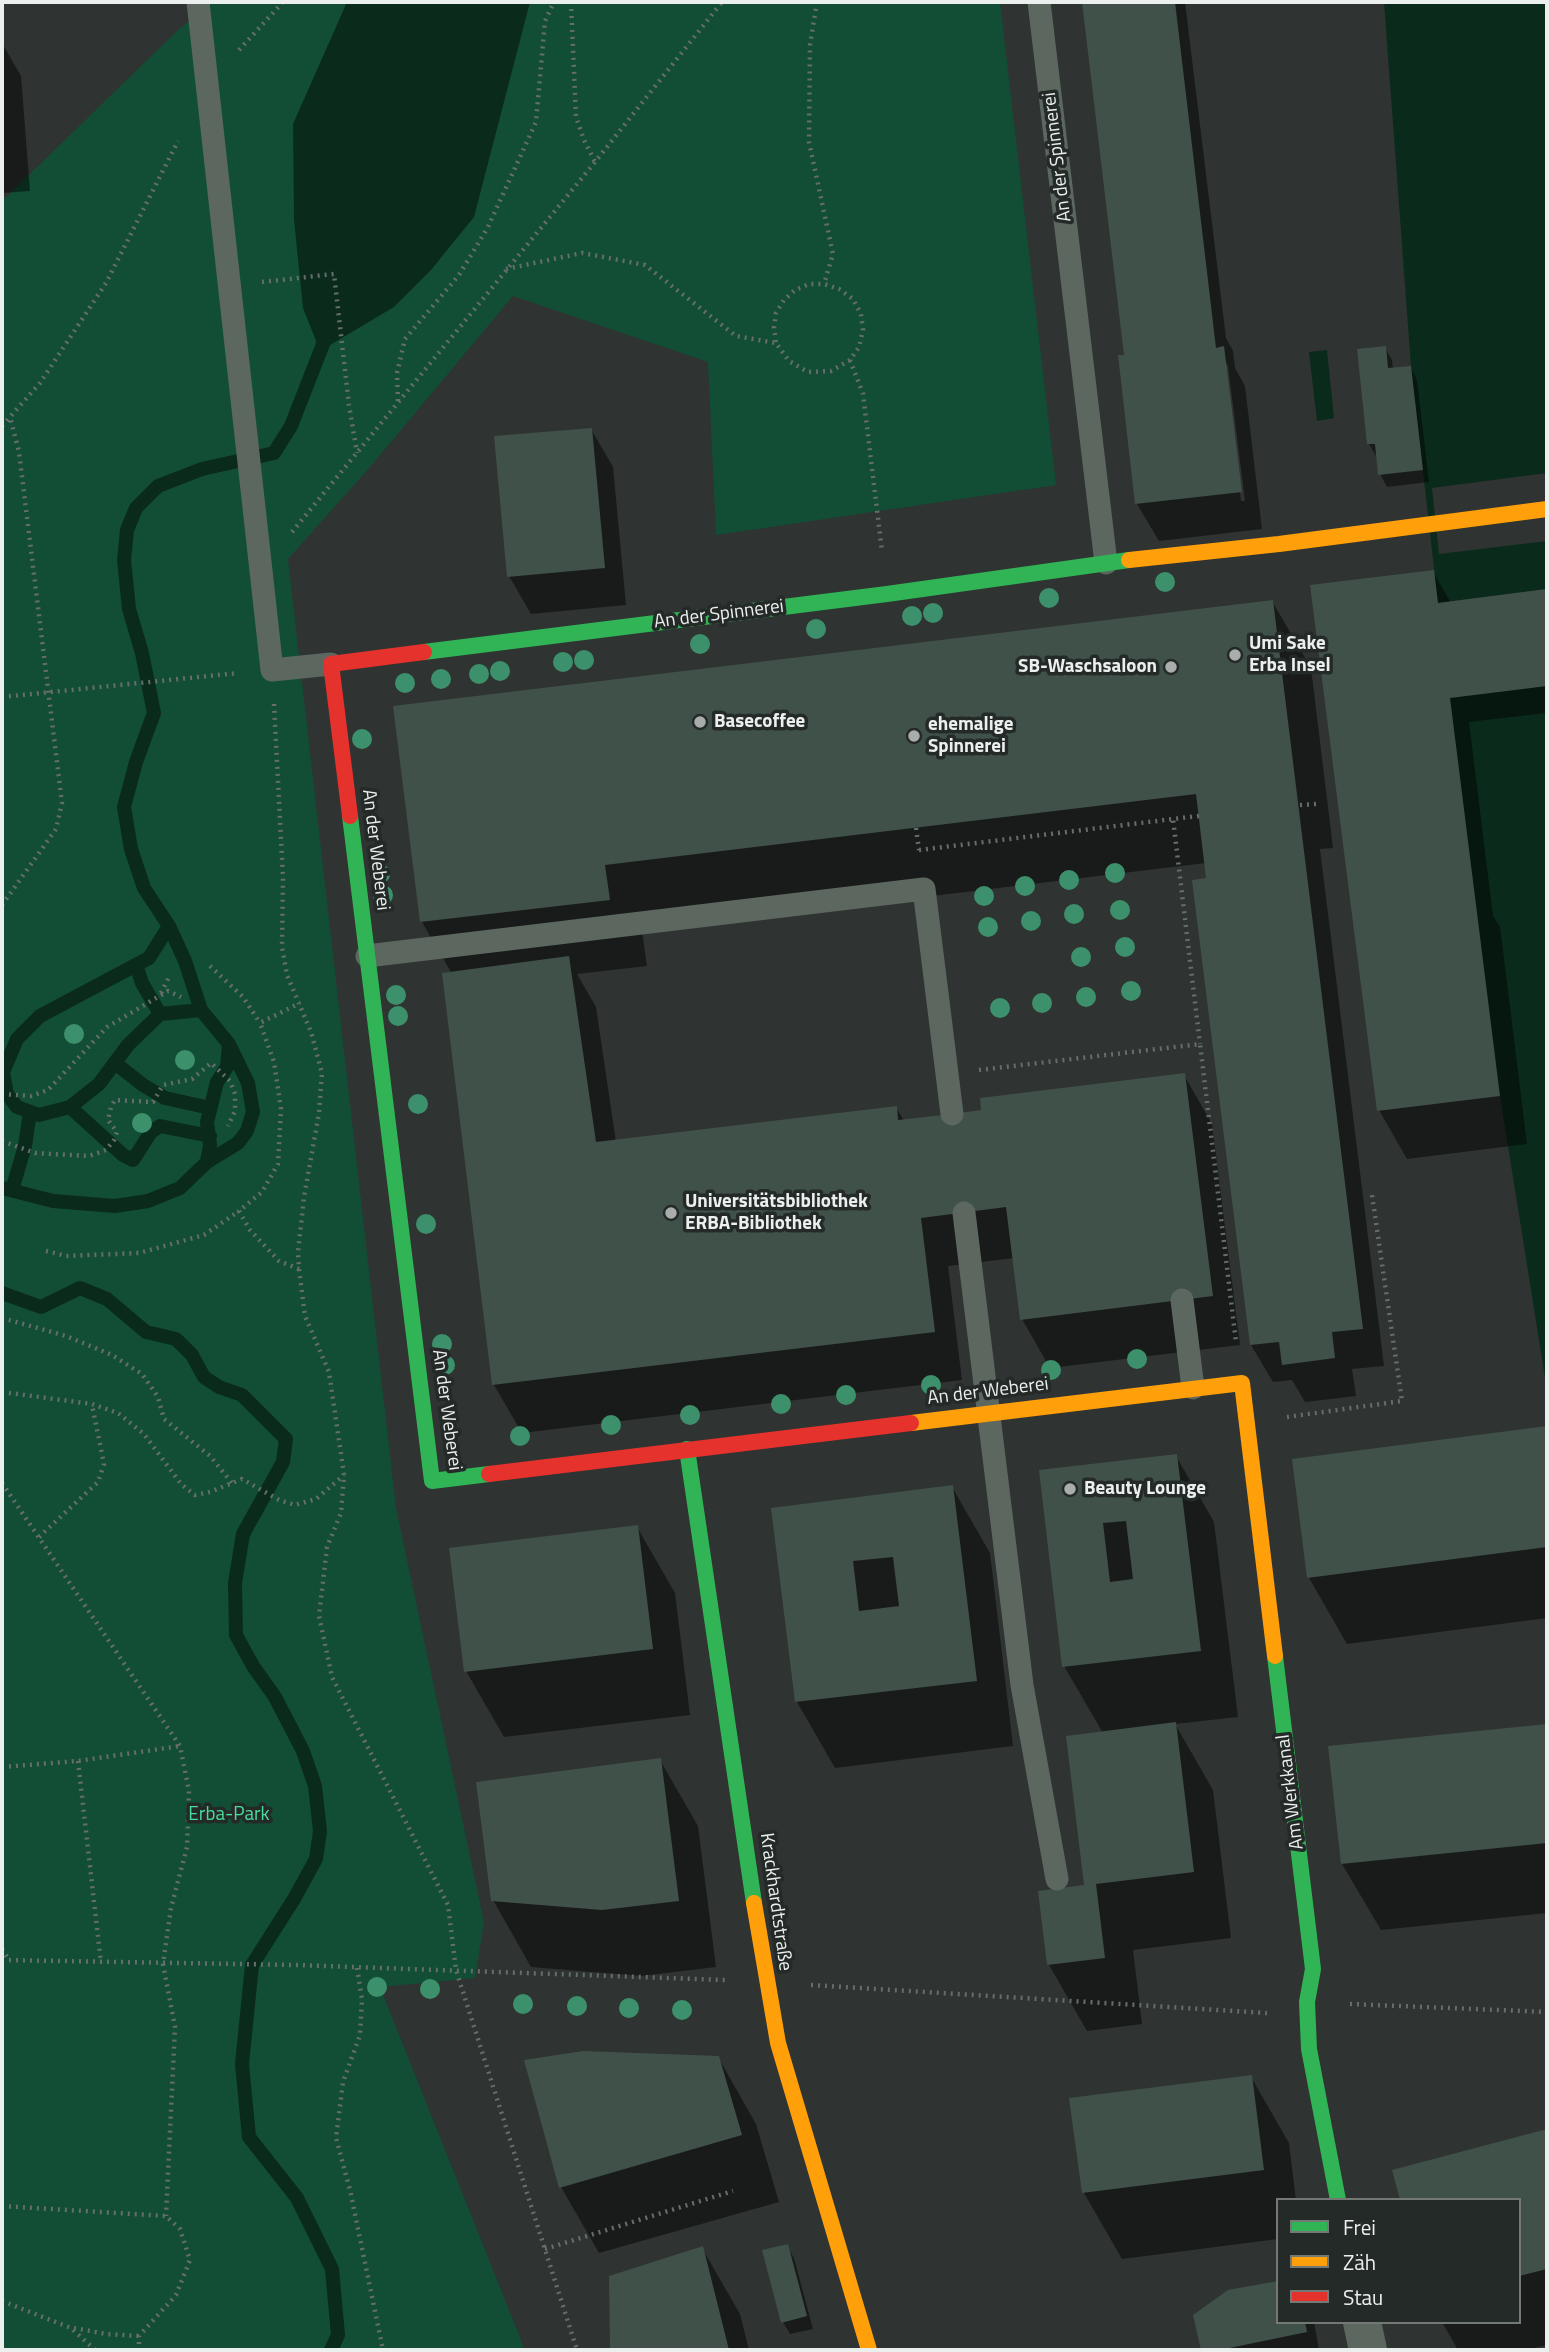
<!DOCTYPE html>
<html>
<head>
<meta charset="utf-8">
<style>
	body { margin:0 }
	#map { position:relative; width:1549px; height:2352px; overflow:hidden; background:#2f3331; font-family:"Titillium Web",sans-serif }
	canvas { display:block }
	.frame { position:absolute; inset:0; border:4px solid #ebefed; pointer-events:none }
	.legend { position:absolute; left:1276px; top:2198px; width:245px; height:126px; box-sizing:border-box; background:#242a27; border:2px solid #747976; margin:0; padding:9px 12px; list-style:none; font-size:21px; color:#ebefed }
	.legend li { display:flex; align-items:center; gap:14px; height:35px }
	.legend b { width:35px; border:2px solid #747976 }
</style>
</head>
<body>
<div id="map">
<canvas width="1549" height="2352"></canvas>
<div class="frame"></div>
<ul class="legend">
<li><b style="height:9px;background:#30b455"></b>Frei</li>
<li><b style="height:9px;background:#ff9f0a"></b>Zäh</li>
<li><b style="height:9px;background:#e5322d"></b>Stau</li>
</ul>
</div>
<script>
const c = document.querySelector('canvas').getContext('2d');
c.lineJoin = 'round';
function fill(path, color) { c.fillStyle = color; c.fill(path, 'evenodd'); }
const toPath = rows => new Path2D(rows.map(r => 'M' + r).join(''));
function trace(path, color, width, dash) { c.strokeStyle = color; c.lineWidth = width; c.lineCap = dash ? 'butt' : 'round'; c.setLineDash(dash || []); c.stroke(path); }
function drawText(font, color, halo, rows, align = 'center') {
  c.font = font + ' "Titillium Web",sans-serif'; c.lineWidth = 7; c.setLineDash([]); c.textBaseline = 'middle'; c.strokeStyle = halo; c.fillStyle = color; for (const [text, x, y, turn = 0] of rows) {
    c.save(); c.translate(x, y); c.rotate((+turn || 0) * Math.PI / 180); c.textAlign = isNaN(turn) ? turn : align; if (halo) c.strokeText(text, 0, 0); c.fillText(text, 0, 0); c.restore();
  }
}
fill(toPath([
	[212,2,1000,2,1056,485,716,535,708,362,513,296,370,467,288,559,396,1508,484,1922,475,1978,380,1987,525,2350,2,2350,2,201,177,31]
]), '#124e35');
fill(toPath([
	[347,2,530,2,474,217,431,270,394,307,320,351,303,308,294,220,293,124],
	[1384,2,1547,2,1547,589,1438,603,1411,366],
	[1327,350,1334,418,1317,421,1309,352],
	[1547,686,1547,1390,1500,1096,1450,698]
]), '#0a2b1c');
fill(toPath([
	[1547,473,1547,541,1439,554,1432,488]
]), '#2f3331');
fill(toPath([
	[1084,2,1185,2,1226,338,1233,351,1235,368,1245,386,1262,529,1159,541,1137,504,1126,357],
	[1224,358,1228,366,1245,501,1241,501],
	[2,43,21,76,30,191,2,193],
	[1385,348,1392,360,1393,369,1410,367,1417,380,1429,482,1387,487,1380,474,1376,456,1369,444],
	[591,429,613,467,626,605,531,614,509,576],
	[1433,572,1451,603,1547,591,1547,713,1469,722,1493,916,1500,927,1527,1144,1407,1159,1379,1110],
	[1272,601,1311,668,1333,848,1320,849,1384,1366,1352,1369,1356,1396,1305,1402,1292,1380,1273,1382,1251,1345,1194,882,1208,880,1206,863,642,931,647,966,577,974,596,1007,616,1142,896,1107,904,1121,952,1116,1184,1075,1212,1124,1240,1345,1050,1368,1022,1319,1014,1258,948,1266,962,1380,522,1433,494,1385,444,975,452,974,422,922,395,708],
	[1547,1428,1547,1618,1347,1644,1309,1578,1294,1461],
	[1176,1456,1214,1522,1238,1717,1175,1724,1213,1790,1231,1938,1133,1950,1142,2024,1087,2031,1049,1965,1086,1887,1103,1733,1064,1666,1040,1472],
	[952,1487,990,1553,1013,1746,835,1768,797,1702,773,1509],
	[637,1527,675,1593,690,1715,504,1737,466,1671],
	[1547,1726,1547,1913,1381,1930,1342,1864,1330,1748],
	[660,1760,698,1826,716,1967,641,1976,531,1967,493,1900],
	[718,2057,756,2124,779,2202,599,2253,561,2187],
	[1251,2077,1289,2143,1296,2200,1278,2200,1278,2239,1122,2259,1084,2193,1071,2100],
	[1547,2131,1547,2345,1527,2350,1458,2350,1442,2322,1519,2322,1519,2200,1395,2171],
	[787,2246,794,2258,813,2329,790,2334,783,2322],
	[702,2248,740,2314,749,2350,611,2350,611,2277],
	[1195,2316,1278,2322,1314,2322,1319,2350,1202,2350]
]), '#0007');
trace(toPath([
	[169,926,185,961,201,1010],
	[136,965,142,983,160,1014],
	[115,1063,143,1085,165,1098,210,1108],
	[70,1107,123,1155,133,1160,151,1132,160,1126,210,1136],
	[207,1162,210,1145,207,1122,217,1082,227,1067,229,1045],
	[2,1188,53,1201,115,1206,148,1201,180,1188,207,1162,238,1143,247,1131,253,1112,248,1083,229,1044,201,1010,160,1014,128,1045,99,1084,70,1107,39,1115,17,1107,7,1094,3,1072,17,1039,40,1016,149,958,169,926,144,888,131,849,124,807,136,762,154,713,142,653,129,609,124,560,127,530,136,508,158,486,202,469,274,453,291,426,327,334],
	[12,1190,25,1146,30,1112],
	[2,1293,41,1307,80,1288,107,1299,146,1332,176,1339,192,1355,204,1377,219,1387,242,1395,286,1439,283,1462,243,1534,235,1583,236,1635,253,1666,275,1697,303,1751,315,1786,320,1831,316,1859,294,1899,252,1965,242,2064,249,2137,297,2198,332,2269,338,2335,331,2350]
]), '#0a2b1c', 14);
fill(toPath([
	[1082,2,1175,2,1216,348,1224,346,1242,492,1135,504,1118,355,1124,355],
	[1386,346,1388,368,1411,366,1423,470,1378,475,1375,444,1367,444,1357,349],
	[592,428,605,568,507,577,494,436],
	[1434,570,1438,603,1547,589,1547,686,1450,698,1500,1096,1377,1111,1310,585],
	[1273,600,1363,1329,1332,1332,1335,1358,1282,1365,1279,1342,1250,1345,1192,880,1206,878,1196,794,605,865,610,900,420,922,393,706],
	[569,956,596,1142,897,1106,898,1120,952,1114,981,1110,980,1098,1185,1073,1213,1296,1020,1320,1006,1207,921,1218,935,1332,492,1385,442,973],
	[1547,1426,1547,1547,1307,1578,1292,1459],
	[1177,1454,1201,1651,1062,1667,1039,1470],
	[1126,1521,1133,1579,1110,1582,1103,1523],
	[953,1485,977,1681,795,1702,771,1508],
	[893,1557,899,1606,859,1611,853,1561],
	[638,1525,653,1649,464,1672,449,1548],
	[1176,1722,1194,1872,1096,1884,1105,1958,1047,1965,1038,1891,1084,1885,1066,1736],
	[1547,1724,1547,1843,1341,1864,1328,1746],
	[661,1758,679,1901,602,1910,491,1901,476,1782],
	[583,2051,719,2056,742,2135,559,2188,524,2060],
	[1252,2075,1264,2170,1082,2193,1069,2098],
	[1547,2129,1547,2269,1519,2276,1519,2200,1400,2200,1392,2170],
	[788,2244,807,2316,781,2323,762,2250],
	[703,2246,729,2350,610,2350,609,2276],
	[1278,2281,1278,2322,1305,2322,1307,2332,1220,2350,1201,2350,1193,2315,1228,2290]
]), '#40514a');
trace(toPath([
	[571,2,576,117,584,140,595,162],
	[817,2,810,45,809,142,833,254,824,284],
	[239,50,283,2],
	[506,269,582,253,645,265,736,336,776,343,789,361,808,372,831,371,850,360,859,347,863,330,861,314,853,299,839,289,824,284,809,284,795,290,784,300,776,313,774,328,776,343],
	[262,282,334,274,349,405,357,453],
	[850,360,863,394,882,551],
	[398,401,397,373,405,339,459,275,488,227,536,122,545,21,554,2],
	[2,426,40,383,106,283,178,141],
	[292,532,595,162,722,2],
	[2,697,238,673],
	[274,704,283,877,282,947,287,975,311,1032,322,1073,319,1113,304,1197,298,1252,299,1269,305,1316,329,1372,344,1475,341,1513,327,1547,319,1616,332,1677,448,1905,456,1970,577,2350],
	[1300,805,1316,804],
	[1199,816,1173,819,1200,1044],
	[916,828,919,850],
	[919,850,1173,819],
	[2,905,56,829,62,803,19,452,10,417],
	[210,966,243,997,260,1023],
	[161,993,170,975],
	[979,1070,1200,1044,1236,1342],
	[2,1094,31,1096,48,1090,107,1027,168,991,181,997],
	[2,1141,35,1153,89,1156,106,1150,114,1140,117,1132,108,1120,111,1107,115,1100,153,1102,163,1085,192,1079,211,1063,230,1081,235,1094,235,1111,228,1126],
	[46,1251,66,1256,139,1253,204,1235,239,1211],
	[299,1269,279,1261,250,1230,239,1211,262,1192,278,1164,281,1109,274,1062,260,1023,300,1003],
	[2,1318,66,1336,112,1355,142,1374,158,1397,164,1419,210,1456,232,1483],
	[2,1392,92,1404,118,1413,144,1434,181,1484,195,1495,210,1492,242,1479,279,1500,295,1505,316,1499,344,1475],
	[1287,1417,1402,1401,1372,1195],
	[2,1483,180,1746,189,1791,187,1847,171,1908,163,1964,175,2027,166,2216],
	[39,1537,98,1482,104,1464,92,1405],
	[78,1761,101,1963],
	[2,1767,78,1761,180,1746],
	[2,1949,8,1959],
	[2,1960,296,1965,725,1980],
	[357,1968,362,1999,360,2035,343,2082,336,2138,350,2190,383,2350],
	[811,1985,1267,2013],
	[1350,2004,1547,2012],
	[2,2206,166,2216,180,2229,190,2260,176,2295,139,2336,139,2350],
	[545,2249,733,2191],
	[2,2301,71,2328,95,2350],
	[74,2328,106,2334,139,2336]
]), '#656e6a', 4.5, [2, 5]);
trace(toPath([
	[198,2,272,670,331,664],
	[1039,2,1106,563],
	[367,956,924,889,952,1114],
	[964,1213,1022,1685,1057,1879],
	[1182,1300,1193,1388]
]), '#5c6760', 23);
trace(toPath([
	[1362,2322,1368,2350]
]), '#5c6760', 38);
trace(toPath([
	[424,652,887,594,1129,560],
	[350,816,432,1481,489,1474],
	[687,1449,754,1903],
	[1275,1656,1313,1969,1307,2002,1309,2049,1338,2200]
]), '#30b455', 16);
trace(toPath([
	[1129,560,1279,544,1547,509],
	[911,1423,1242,1383,1275,1656],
	[754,1903,778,2043,869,2350]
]), '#ff9f0a', 16);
trace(toPath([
	[350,816,331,664,424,652],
	[489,1474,911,1423]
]), '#e5322d', 16);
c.fillStyle = '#3d906c';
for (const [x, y] of [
	[1165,582],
	[1049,598],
	[933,613],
	[912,616],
	[816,629],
	[700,644],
	[584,660],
	[563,662],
	[500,671],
	[479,674],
	[441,679],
	[405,683],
	[362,739],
	[1115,873],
	[380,874],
	[1069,880],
	[1025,886],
	[383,895],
	[984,896],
	[1120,910],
	[1074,914],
	[1031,921],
	[988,927],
	[1125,947],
	[1081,957],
	[1131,991],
	[396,995],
	[1086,997],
	[1042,1003],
	[1000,1008],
	[398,1016],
	[74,1034],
	[185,1060],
	[418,1104],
	[142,1123],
	[426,1224],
	[442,1344],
	[1137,1359],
	[445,1365],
	[1051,1370],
	[931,1385],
	[846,1395],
	[781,1404],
	[690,1415],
	[611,1425],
	[520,1436],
	[377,1987],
	[430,1989],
	[523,2004],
	[577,2006],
	[629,2008],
	[682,2010]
]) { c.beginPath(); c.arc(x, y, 10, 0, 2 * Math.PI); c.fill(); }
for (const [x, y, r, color] of [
	[1235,655,7,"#a9adab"],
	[1171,667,7,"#a9adab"],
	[700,722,7,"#a9adab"],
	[914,736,7,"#a9adab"],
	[671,1213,7,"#a9adab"],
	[1070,1489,7,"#a9adab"]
]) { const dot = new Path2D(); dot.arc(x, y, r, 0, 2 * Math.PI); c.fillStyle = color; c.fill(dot); trace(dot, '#242a27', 2.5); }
drawText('19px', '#ebefed', '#242a27', [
	["An der Spinnerei",1058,157,-97],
	["An der Spinnerei",719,615,-7],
	["An der Weberei",375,850,83],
	["An der Weberei",988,1392,-7],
	["An der Weberei",446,1410,82],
	["Am Werkkanal",1291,1792,-97],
	["Krackhardtstraße",775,1902,82]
]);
drawText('bold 19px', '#ebefed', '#242a27', [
	["Umi Sake",1249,644],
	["Erba Insel",1249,666],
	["SB-Waschsaloon",1157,667,"right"],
	["Basecoffee",714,722],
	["ehemalige",928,725],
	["Spinnerei",928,747],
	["Universitätsbibliothek",685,1202],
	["ERBA-Bibliothek",685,1224],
	["Beauty Lounge",1084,1489]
], 'left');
drawText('19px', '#48dd9c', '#242a27', [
	["Erba-Park",229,1815]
]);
</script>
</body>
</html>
